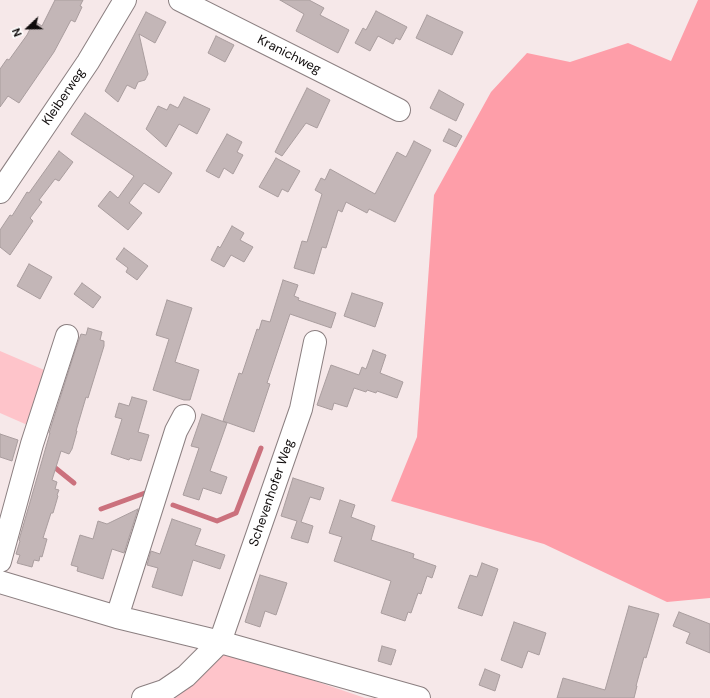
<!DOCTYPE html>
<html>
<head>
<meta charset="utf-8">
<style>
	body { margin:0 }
	#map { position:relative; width:710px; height:698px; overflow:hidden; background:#f6e8e9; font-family:"DM Sans",sans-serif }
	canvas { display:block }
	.north { position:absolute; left:8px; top:8px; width:40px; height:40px; -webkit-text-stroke:3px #fff; paint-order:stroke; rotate:248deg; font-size:11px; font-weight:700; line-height:16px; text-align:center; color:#0f0b0b }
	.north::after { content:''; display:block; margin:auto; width:14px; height:18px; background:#0f0b0b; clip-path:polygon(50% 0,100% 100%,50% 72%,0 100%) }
</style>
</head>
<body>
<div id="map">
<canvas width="710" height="698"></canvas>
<div class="north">N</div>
</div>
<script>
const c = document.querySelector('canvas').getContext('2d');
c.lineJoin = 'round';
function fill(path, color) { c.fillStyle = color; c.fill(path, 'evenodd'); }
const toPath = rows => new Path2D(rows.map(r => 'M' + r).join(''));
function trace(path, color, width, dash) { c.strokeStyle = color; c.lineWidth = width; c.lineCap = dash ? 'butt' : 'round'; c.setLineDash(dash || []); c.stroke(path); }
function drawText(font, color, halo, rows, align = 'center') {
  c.font = font + ' "DM Sans",sans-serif'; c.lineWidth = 3.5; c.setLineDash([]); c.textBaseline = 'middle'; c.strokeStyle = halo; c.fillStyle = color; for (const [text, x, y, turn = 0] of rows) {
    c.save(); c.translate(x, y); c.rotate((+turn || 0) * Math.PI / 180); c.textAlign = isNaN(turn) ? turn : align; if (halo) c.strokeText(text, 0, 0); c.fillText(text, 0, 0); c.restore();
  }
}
fill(toPath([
	[0,351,49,372,32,427,0,413],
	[217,649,271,666,365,698,165,698]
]), '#fec4ca');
fill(toPath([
	[698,0,710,0,710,598,667,602,544,544,391,501,417,437,434,195,491,92,527,53,570,62,628,43,671,61]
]), '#fe9ea9');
trace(toPath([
	[51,468,53,466,74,483],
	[173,505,217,521,236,513,261,448],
	[101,509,145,493]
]), '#cb717d', 5);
const building = toPath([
	[55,0,83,0,80,6,82,7,75,22,71,20,54,52,19,103,8,96,0,107,0,69,7,59,9,60,27,35,34,21,42,26,55,0],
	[280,0,309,0,324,8,320,15,349,30,338,53,296,31,304,14,280,0],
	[376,11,407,27,400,40,396,38,393,44,378,36,370,51,355,43,363,28,366,30,376,11],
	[146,12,166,22,155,43,139,34,148,74,145,80,138,82,135,89,127,85,118,102,105,91,146,12],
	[427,15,463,32,452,55,416,38,427,15],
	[216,36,234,45,225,62,208,53,216,36],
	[307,88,330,100,317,128,306,123,282,156,275,152,307,88],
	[439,90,464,104,456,121,430,108,439,90],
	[184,97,210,109,197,134,179,124,166,147,146,129,158,106,167,110,170,104,178,108,184,97],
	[85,113,172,173,159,193,144,183,129,203,142,213,128,230,98,206,110,191,118,198,134,176,71,134,85,113],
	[449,129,462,136,456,147,443,141,449,129],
	[227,134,242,142,237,152,243,155,233,174,224,168,219,178,206,171,227,134],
	[414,141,431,150,395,222,369,209,367,213,346,202,342,212,338,210,326,248,322,247,314,274,294,268,302,241,307,242,322,194,315,190,321,178,325,180,330,169,375,194,397,152,406,157,414,141],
	[59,151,73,162,59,181,55,179,39,200,42,202,30,218,33,221,10,255,0,247,0,230,10,215,12,216,27,192,29,193,59,151],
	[276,158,300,171,288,192,282,189,278,197,259,187,276,158],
	[232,226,244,233,240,240,253,247,244,262,231,255,224,267,211,260,218,246,220,248,232,226],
	[124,248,148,266,137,280,126,272,128,268,116,259,124,248],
	[29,264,52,277,40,299,17,286,29,264],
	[283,280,298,285,294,296,299,298,298,300,336,313,331,328,290,314,267,383,270,384,254,432,223,421,239,373,242,374,257,329,259,330,262,320,270,322,283,280],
	[82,283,101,297,93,308,74,294,82,283],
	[352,293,383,303,375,327,344,316,352,293],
	[167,300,192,308,175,362,199,370,190,400,184,400,153,390,169,339,156,335,167,300],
	[88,328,102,332,100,340,104,341,104,346,88,398,86,397,76,431,77,431,72,449,69,454,61,451,52,480,57,482,55,489,59,490,57,495,58,496,53,513,51,513,43,538,47,539,42,557,40,556,39,561,34,560,32,567,17,563,20,555,16,554,20,541,19,540,50,433,49,433,76,348,81,334,86,335,88,328],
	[373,350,386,355,380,373,403,382,397,398,377,391,376,393,367,390,366,392,354,388,347,407,334,403,332,410,317,405,331,365,359,375,362,367,366,369,373,350],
	[132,397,147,401,138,432,149,435,141,461,130,458,129,460,111,454,122,419,115,417,119,403,129,406,132,397],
	[202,414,227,423,210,471,227,477,221,494,203,488,199,500,183,495,199,448,191,446,202,414],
	[0,434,18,440,12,461,0,457,0,434],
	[293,478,324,488,320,500,310,497,301,522,313,526,308,543,291,538,297,521,281,516,293,478],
	[340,500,355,505,351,517,375,526,371,540,414,554,413,558,436,566,432,578,427,576,421,594,418,593,411,613,408,612,405,621,381,613,391,581,334,561,342,537,329,533,340,500],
	[138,509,124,553,112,549,103,579,77,571,78,567,71,565,80,535,93,539,98,521,107,524,138,509],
	[172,519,201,529,195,545,225,555,220,569,193,560,182,596,152,587,158,568,147,565,151,551,160,554,172,519],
	[482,563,498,569,482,616,458,608,470,575,477,577,482,563],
	[260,575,287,583,276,615,265,611,260,627,245,622,260,575],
	[629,606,659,614,646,658,644,657,636,686,637,686,634,698,557,698,563,678,605,690,629,606],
	[679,612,710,624,710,653,686,643,690,633,673,626,679,612],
	[514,622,546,633,539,655,528,651,522,668,501,660,514,622],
	[382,646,396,650,391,665,378,661,382,646],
	[485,669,500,675,495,691,479,685,485,669]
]);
fill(building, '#c3b6b7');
trace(building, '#a99d9e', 1);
const minor = toPath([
	[180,0,399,110],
	[0,192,88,62,125,0],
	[0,561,32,444,67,336],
	[0,582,117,617,220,642,419,698],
	[117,617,176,431,184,416],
	[143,698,164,691,186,676,220,642,301,409,315,342]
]);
trace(minor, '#8b7f80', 24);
trace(minor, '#fff', 22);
drawText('13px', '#0f0b0b', '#fff', [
	["Kranichweg",289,55,27],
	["Kleiberweg",64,97,-56],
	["Schevenhofer Weg",272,493,-71]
]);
</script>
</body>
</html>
